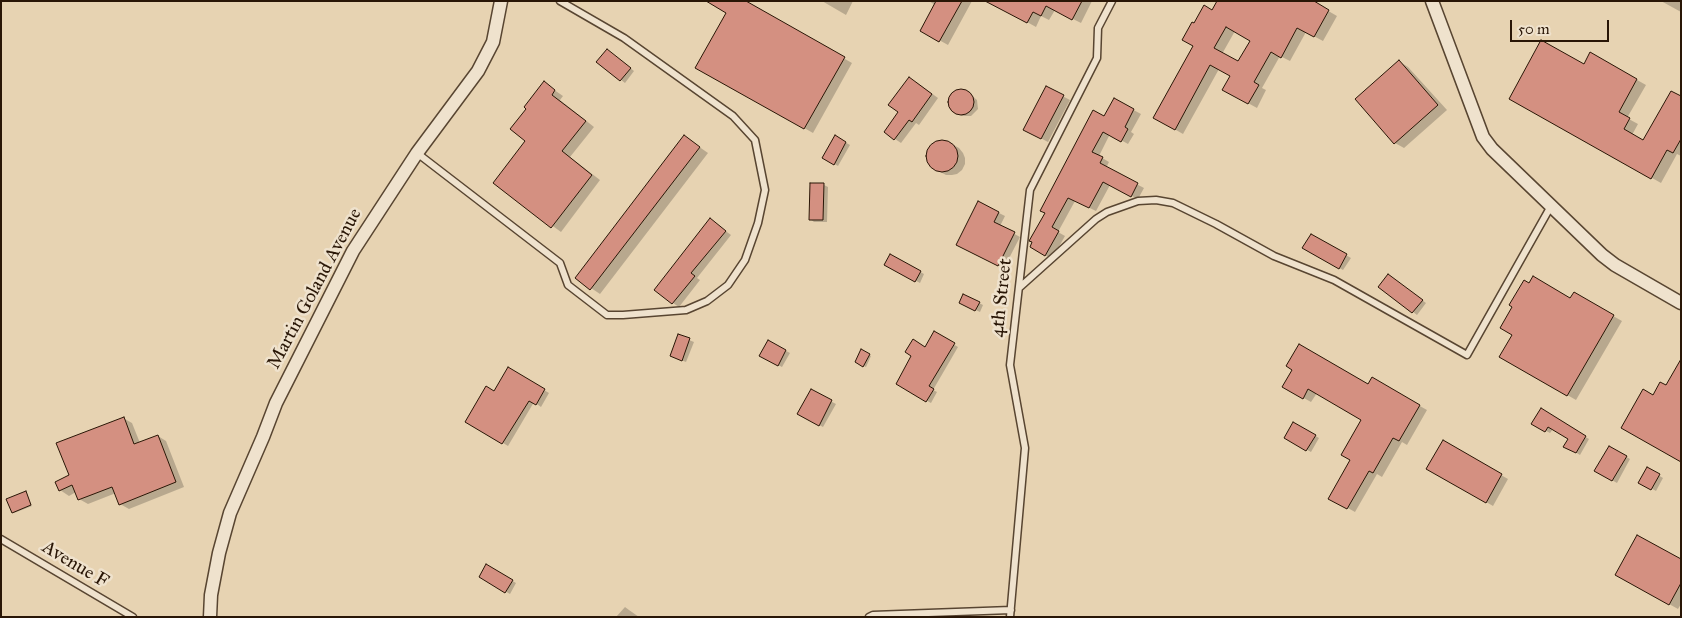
<!DOCTYPE html>
<html>
<head>
<meta charset="utf-8">
<style>
	body { margin:0 }
	#map { position:relative; width:1682px; height:618px; overflow:hidden; background:#e7d3b2; font-family:"IM FELL Great Primer",serif }
	canvas { display:block }
	.frame { position:absolute; inset:0; border:2px solid #291606; pointer-events:none }
	.scale { position:absolute; left:1510px; top:20px; width:99px; height:22px; box-sizing:border-box; border:2px solid #291606; border-top:0; padding-left:6px; font-size:15px; line-height:18px; white-space:nowrap; color:#291606; -webkit-text-stroke:4px #efe2cd; paint-order:stroke }
</style>
</head>
<body>
<div id="map">
<canvas width="1682" height="618"></canvas>
<div class="frame"></div>
<div class="scale">50 m</div>
</div>
<script>
const c = document.querySelector('canvas').getContext('2d');
c.lineJoin = 'round';
function fill(path, color) { c.fillStyle = color; c.fill(path, 'evenodd'); }
const toPath = rows => new Path2D(rows.map(r => 'M' + r).join(''));
function trace(path, color, width, dash) { c.strokeStyle = color; c.lineWidth = width; c.lineCap = dash ? 'butt' : 'round'; c.setLineDash(dash || []); c.stroke(path); }
function drawText(font, color, halo, rows, align = 'center') {
  c.font = font + ' "IM FELL Great Primer",serif'; c.lineWidth = 5; c.setLineDash([]); c.textBaseline = 'middle'; c.strokeStyle = halo; c.fillStyle = color; for (const [text, x, y, turn = 0] of rows) {
    c.save(); c.translate(x, y); c.rotate((+turn || 0) * Math.PI / 180); c.textAlign = isNaN(turn) ? turn : align; if (halo) c.strokeText(text, 0, 0); c.fillText(text, 0, 0); c.restore();
  }
}
fill(toPath([
	[743,1,852,63,813,133,697,67,728,13],
	[822,1,853,1,846,15],
	[929,1,972,1,948,45,921,30,935,5],
	[989,1,1092,1,1081,23,1055,10,1049,20,1041,16,1036,27],
	[1311,1,1337,16,1323,41,1306,32,1290,61,1280,56,1262,88,1266,90,1257,108,1224,90,1232,76,1219,69,1183,134,1155,118,1194,46,1195,25,1213,12],
	[1235,31,1251,40,1239,63,1222,54],
	[1661,1,1681,1,1681,12],
	[611,53,634,71,625,83,598,62],
	[1591,54,1646,85,1627,118,1638,124,1632,135,1644,141,1681,98,1681,156,1677,154,1661,183,1510,98,1584,66],
	[1400,62,1408,67,1447,110,1404,148,1395,143],
	[916,82,938,98,919,125,916,123,901,143,895,139,900,112],
	[544,83,563,96,560,100,594,127,570,157,600,180,561,232,494,183,527,141],
	[1047,88,1070,100,1048,142,1025,130],
	[957,91,966,91,977,100,978,109,971,116,962,116,950,107,949,100],
	[1115,100,1141,114,1131,132,1134,134,1128,144,1110,134,1099,156,1109,162,1106,168,1144,188,1138,199,1110,185,1096,211,1075,201,1058,232,1065,236,1052,259,1031,247],
	[685,137,708,153,600,294,576,278],
	[836,137,850,145,838,166,824,158],
	[940,140,952,144,959,148,963,153,965,158,965,164,962,170,957,174,952,175,946,175,933,168,929,164,927,152,935,142],
	[824,185,828,187,827,222,814,222,810,219],
	[979,203,1005,216,1000,226,1020,237,1004,268,963,248],
	[711,220,731,235,697,278,700,280,679,307,673,303],
	[1311,235,1351,258,1343,270,1304,248],
	[890,255,924,274,920,283,885,264],
	[1392,278,1426,303,1417,315,1380,287],
	[1574,294,1622,321,1576,400,1501,357,1513,335,1571,299],
	[979,303,983,305,980,312,965,305],
	[935,333,958,347,933,390,937,392,931,403,897,384,926,348],
	[689,340,694,342,686,362,676,358],
	[769,342,790,353,782,367,761,356],
	[862,351,871,356,866,367,856,362],
	[508,369,549,393,541,407,534,402,508,446,467,421,495,392],
	[1372,379,1427,410,1407,445,1402,442,1382,477,1377,474,1355,512,1330,498,1352,460,1363,419,1317,393,1311,402,1284,387,1368,385],
	[811,391,836,404,823,427,799,414],
	[123,418,132,423,140,443,158,436,166,441,184,487,129,509,120,504,116,493,88,504,79,499,76,492,69,496,60,490,70,476],
	[1294,424,1319,438,1311,452,1286,438],
	[1533,424,1566,426,1589,439,1580,455,1565,446,1570,438,1553,429,1550,433],
	[1443,442,1508,479,1493,506,1428,468],
	[1609,447,1630,459,1617,483,1596,471],
	[1648,469,1663,478,1656,491,1640,482],
	[25,493,32,506,14,513,13,512],
	[1681,560,1681,604,1678,609,1617,575],
	[487,566,516,583,510,594,480,577],
	[625,607,629,610,639,617,616,617]
]), '#0003');
const building = toPath([
	[706,1,746,1,845,57,804,129,695,68,726,13,706,1],
	[936,1,962,1,939,42,920,31,936,1],
	[985,1,1082,1,1072,20,1046,6,1041,16,1033,12,1027,23,985,1],
	[1217,1,1314,1,1329,10,1314,37,1297,28,1281,58,1271,52,1254,82,1259,85,1248,104,1222,90,1230,76,1210,65,1175,130,1153,118,1193,46,1182,40,1192,22,1194,23,1204,5,1212,10,1217,1],
	[1226,27,1250,41,1238,61,1214,48,1226,27],
	[1541,40,1584,64,1590,52,1637,79,1619,112,1630,118,1624,129,1643,140,1671,91,1681,96,1681,139,1673,153,1667,150,1651,179,1509,99,1541,40],
	[607,49,631,68,620,81,596,62,607,49],
	[1399,60,1438,105,1394,144,1355,99,1399,60],
	[909,77,932,94,912,122,909,120,894,140,884,132,898,112,888,105,909,77],
	[544,81,555,90,552,95,586,121,562,151,592,175,551,228,493,183,525,141,510,129,526,109,524,107,544,81],
	[1046,86,1064,95,1041,139,1023,130,1046,86],
	'948 102a13 13 0 1 1 26 0a13 13 0 1 1-26 0Z',
	[1114,98,1134,109,1125,127,1128,129,1121,142,1103,132,1092,152,1103,157,1100,163,1138,183,1131,197,1103,182,1089,208,1068,198,1052,227,1059,231,1045,256,1030,247,1032,242,1029,241,1045,213,1040,211,1093,110,1104,116,1114,98],
	[684,135,700,147,590,290,575,278,684,135],
	[835,135,846,142,834,165,822,158,835,135],
	'926 156a16 16 0 1 1 32 0a16 16 0 1 1-32 0Z',
	[810,183,824,183,823,220,809,220,810,183],
	[978,201,999,212,994,222,1015,232,998,266,956,245,978,201],
	[710,218,726,231,691,273,695,276,672,304,654,290,710,218],
	[1311,234,1347,254,1339,269,1302,248,1311,234],
	[890,254,921,271,915,282,884,265,890,254],
	[1388,274,1423,300,1412,313,1378,287,1388,274],
	[1533,276,1570,298,1574,292,1614,315,1567,396,1499,357,1512,335,1500,328,1512,307,1509,305,1524,280,1529,283,1533,276],
	[963,294,980,302,975,311,959,303,963,294],
	[934,331,955,343,929,386,934,389,926,402,896,384,911,356,905,352,913,339,925,347,934,331],
	[678,334,690,338,682,361,670,356,678,334],
	[768,340,786,350,778,366,759,356,768,340],
	[1299,344,1368,384,1372,377,1420,405,1399,441,1393,438,1373,473,1369,471,1347,509,1328,499,1350,460,1341,455,1361,420,1308,389,1303,399,1282,387,1292,370,1286,366,1299,344],
	[861,349,870,354,863,367,855,362,861,349],
	[1681,359,1681,462,1621,428,1643,389,1653,395,1660,382,1666,385,1681,359],
	[508,367,545,389,536,405,529,401,502,444,465,422,486,386,494,391,508,367],
	[811,389,832,400,819,426,797,414,811,389],
	[1541,408,1586,436,1576,453,1563,447,1568,439,1548,427,1545,432,1531,424,1541,408],
	[124,417,134,444,158,435,176,482,119,505,112,487,78,500,72,485,59,491,55,482,69,475,56,443,124,417],
	[1293,422,1316,435,1306,451,1284,438,1293,422],
	[1443,440,1502,474,1486,503,1426,469,1443,440],
	[1609,446,1627,456,1612,481,1594,471,1609,446],
	[1647,467,1660,474,1651,490,1638,483,1647,467],
	[26,491,31,505,12,513,6,499,26,491],
	[1637,535,1681,559,1681,583,1669,605,1615,575,1637,535],
	[486,564,513,580,505,593,479,577,486,564]
]);
fill(building, '#d49081');
trace(building, '#291606', 1);
const service = toPath([
	[417,153,560,263,568,285,607,315,623,315,686,310,707,301,728,285,745,260,758,223,765,190,755,140,733,116,624,38,560,1],
	[1019,288,1096,219,1107,212,1138,201,1156,200,1173,203,1216,224,1274,256,1334,280,1467,355,1551,206],
	[1,539,133,617],
	[869,617,873,615,1011,610],
	[1010,617,1025,448,1010,365,1030,190,1097,58,1098,28,1112,1]
]);
const minor = toPath([
	[1432,1,1483,137,1492,149,1602,255,1615,265,1681,303],
	[210,617,211,595,219,553,230,513,263,437,276,403,353,251,417,153,478,71,493,42,501,1]
]);
trace(service, '#584531', 9);
trace(minor, '#584531', 15);
trace(service, '#efe2cd', 6);
trace(minor, '#efe2cd', 12);
drawText('19px', '#291606', '#efe2cd', [
	["Martin Goland Avenue",315,289,-62],
	["4th Street",1002,298,-84],
	["Avenue F",75,565,31]
]);
</script>
</body>
</html>
